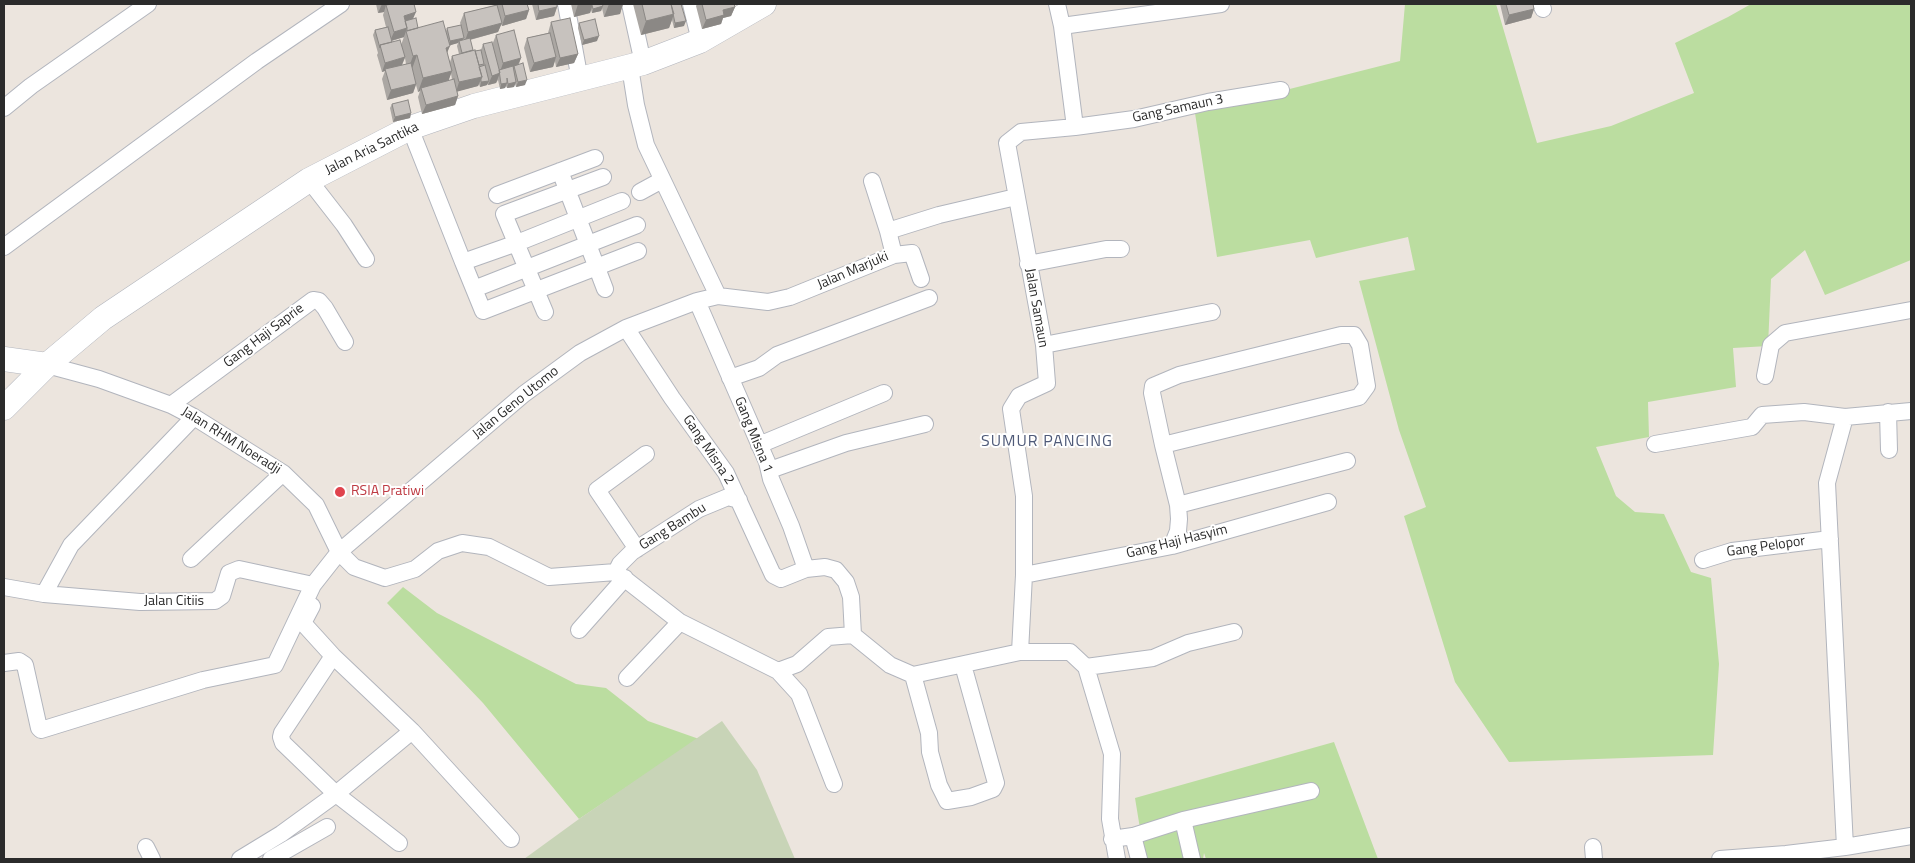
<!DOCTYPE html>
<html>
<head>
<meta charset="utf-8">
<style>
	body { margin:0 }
	#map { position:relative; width:1915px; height:863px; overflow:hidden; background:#ece5de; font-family:"Titillium Web",sans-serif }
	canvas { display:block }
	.frame { position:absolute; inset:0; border:5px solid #2b2b2b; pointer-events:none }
</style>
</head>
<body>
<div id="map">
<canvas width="1915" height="863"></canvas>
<div class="frame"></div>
</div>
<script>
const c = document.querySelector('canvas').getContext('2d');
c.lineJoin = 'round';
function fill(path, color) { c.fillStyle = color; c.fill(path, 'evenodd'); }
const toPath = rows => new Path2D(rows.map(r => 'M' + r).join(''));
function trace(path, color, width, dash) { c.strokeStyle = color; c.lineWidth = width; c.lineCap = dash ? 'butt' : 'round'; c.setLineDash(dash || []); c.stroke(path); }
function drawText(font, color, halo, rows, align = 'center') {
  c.font = font + ' "Titillium Web",sans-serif'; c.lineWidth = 4; c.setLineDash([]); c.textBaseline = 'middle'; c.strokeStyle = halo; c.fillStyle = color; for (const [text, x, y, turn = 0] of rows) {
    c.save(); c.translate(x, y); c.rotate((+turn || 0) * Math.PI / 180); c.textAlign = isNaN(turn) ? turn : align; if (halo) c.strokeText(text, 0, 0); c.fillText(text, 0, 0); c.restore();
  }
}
fill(toPath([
	[1405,4,1496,4,1537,143,1611,126,1694,93,1675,43,1728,17,1751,4,1911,4,1911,260,1825,295,1805,250,1771,279,1768,346,1733,348,1736,387,1648,402,1649,437,1596,447,1616,496,1635,512,1664,514,1691,572,1711,578,1719,664,1713,755,1509,762,1455,682,1404,516,1426,507,1399,430,1359,281,1415,270,1408,237,1316,258,1310,240,1217,257,1195,113,1400,61],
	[403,587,437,613,576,684,606,688,648,721,699,739,579,819,483,703,387,603],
	[1334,742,1378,859,1206,859,1204,853,1203,859,1145,859,1135,798]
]), '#bbdda0');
fill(toPath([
	[722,721,757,770,795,859,524,859,579,819]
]), '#c8d4b7');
const street = toPath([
	[566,4,580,80],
	[630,4,643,63],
	[691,4,700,41],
	[1541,4,1543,9],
	[1062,26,1221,4],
	[630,67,636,105,646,145,718,296],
	[4,108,31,86,148,4],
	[1075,127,1134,119,1208,102,1281,90],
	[410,128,463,262,517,243,622,201],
	[560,171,605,289],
	[309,180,344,225,366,259],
	[872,181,888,231],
	[640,192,662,180],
	[497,195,595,158],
	[4,247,257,61,341,4],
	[894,255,912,253,921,279],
	[463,262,483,311,638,251],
	[1028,264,1106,249,1121,249],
	[474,289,637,225],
	[697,301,767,462,771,479,791,526,806,569],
	[545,312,504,214,603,177],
	[626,328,672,398,726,473,773,575,781,579,806,569,825,567,836,570,846,582,851,597,853,635],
	[1044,345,1212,312],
	[47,365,99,379,171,405,194,417,283,473,316,505,339,552,354,567,385,578,415,569,438,551,462,543,489,547,549,577,616,572,680,622,778,671,797,664,828,637,853,635,890,665,913,675,1020,652,1070,652,1086,667,1112,754,1110,819,1117,859],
	[1765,376,1771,345,1785,333,1911,310],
	[730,378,759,368,777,355,929,298],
	[171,405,313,300,319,301,325,308,345,342],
	[1911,411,1845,417,1827,483,1845,847,1911,836],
	[1888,412,1889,450],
	[1655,444,1752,427,1762,415,1804,412,1845,417],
	[759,445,884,393],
	[1163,445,1359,397,1367,386,1360,345,1354,335,1341,335,1179,375,1153,386,1152,393,1163,445,1178,505,1179,519,1178,531,1172,546],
	[770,470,846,443,925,424],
	[1178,505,1347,461],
	[637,549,597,490,646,454],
	[191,559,283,473],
	[1703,560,1732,551,1830,539],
	[616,572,620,564,632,552,699,509,728,497,739,500],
	[1024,575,1172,546,1328,502],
	[4,587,44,594,140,602,215,601,222,596,229,573,239,569,313,585],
	[44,594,71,545,194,417],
	[312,606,303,623,333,656,412,731],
	[579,630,625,578],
	[1020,652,1024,575,1024,496,1011,409,1019,396,1047,383,1044,345,1007,143,1021,132,1075,127,1062,26,1057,4],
	[333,656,282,733,281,737,283,743,336,794,412,731,511,839],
	[4,663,19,661,25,665,39,728,41,730,203,680,275,665,313,585,339,552,524,394,580,353,626,328,697,301,718,296,768,302,790,297,894,255,888,231,939,215,1016,197],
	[1086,667,1153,658,1188,643,1234,632],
	[778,671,799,694,834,784],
	[913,675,929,733,930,752,939,785,947,801,971,797,993,789,996,783,963,665],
	[627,678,680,622],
	[1133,836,1139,859],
	[1112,839,1133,836,1183,820],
	[146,847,152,859],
	[1593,847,1594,859],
	[240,859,281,834,336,794,399,843],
	[271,859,327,827],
	[1192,859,1183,820,1311,791],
	[1720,859,1786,854,1845,847]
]);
const secondary = toPath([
	[4,359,47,365],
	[4,408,47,365,103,318,309,180,410,128,474,106,643,63,700,41,764,4]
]);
trace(street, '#b2b5bd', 18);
trace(secondary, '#b2b5bd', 25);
trace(street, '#fff', 16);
trace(secondary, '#fff', 24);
fill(toPath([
	[376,4,414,4,413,19,418,28,446,31,447,28,461,25,460,23,464,13,496,5,496,4,527,4,529,10,526,19,502,26,501,24,498,32,470,40,473,50,475,51,481,50,483,44,492,45,496,35,521,58,519,64,525,85,516,87,515,84,514,87,507,88,506,86,505,88,500,89,498,80,496,83,488,85,488,83,487,85,480,87,479,84,478,86,457,91,458,96,455,105,422,114,418,97,420,91,418,92,416,85,413,93,387,100,382,79,385,71,382,72,377,55,378,53,373,35,375,30,386,27,383,15,384,12,378,13],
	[461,27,464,40,463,40],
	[405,34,401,45,392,42,392,41,404,37],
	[458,43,457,46,459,54,452,56,450,62,447,53,449,45],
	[405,58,406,64,402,65],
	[451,73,452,80,448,81],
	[532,4,557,4,557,7,554,16,536,20],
	[571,4,623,4,620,14,604,17,602,8,601,11,592,13,591,10,590,13,574,17],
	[633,4,681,4,684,26,674,28,672,20,669,28,641,35],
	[697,4,734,4,735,7,731,16,723,18,721,24,702,29,696,6],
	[1500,4,1533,4,1534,9,1531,18,1505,25],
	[551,22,578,54,574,63,556,67,555,61,553,67,530,72,524,48,527,38,548,33],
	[579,23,597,41,582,45,578,28],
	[392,104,411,113,410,118,393,122,390,108]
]), '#aba7a3');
fill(toPath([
	[382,4,399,4,386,5,384,12,378,13],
	[578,4,593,4,590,13,574,17],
	[609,4,623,4,620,14,604,17],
	[603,6,601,11,592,13,593,9],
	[557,7,554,16,536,20,539,11],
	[735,7,731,16,723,18,721,24,702,29,706,20,723,10],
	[1534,9,1531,18,1505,25,1509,15],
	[529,10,526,19,502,26,505,16],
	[416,12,412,21,405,24,404,16],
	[674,14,669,28,641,35,646,21],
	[686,21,684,26,674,28,675,23],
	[502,23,498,32,465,41,468,32],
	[407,28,404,37,390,41,394,32],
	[599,36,597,41,582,45,584,40],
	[464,38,462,43,459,41,458,43,448,46,450,41],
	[450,46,444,60,446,48],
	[578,54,574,63,556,67,560,58],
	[417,55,412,69,408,70,413,56],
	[405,57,401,67,385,69,385,71,382,72,385,63],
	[556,57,553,67,530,72,534,63],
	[521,58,517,67,514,66,513,69,500,72,503,63],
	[452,71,447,85,421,88,420,91,418,92,423,78],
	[500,73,496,83,488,85,492,76],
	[482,77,478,86,456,92,459,82],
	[527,80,525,85,516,87,518,82],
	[489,81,487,85,480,87,481,82],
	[516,82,514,87,507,88,508,84],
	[507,83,505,88,500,89,501,84],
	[416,84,413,93,387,100,391,90],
	[458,96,455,105,422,114,426,105],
	[411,113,410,118,393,122,395,117]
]), '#8b8885');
const building = toPath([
	[392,4,414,4,416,12,404,16,407,28,394,32,386,5,392,4],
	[502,4,527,4,529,10,505,16,502,4],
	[538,4,557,4,557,7,539,11,538,4],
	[593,4,602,4,603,6,593,9,592,5,593,4],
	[642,4,671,4,674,14,646,21,642,4],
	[671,4,681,4,686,21,675,23,671,4],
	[702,4,734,4,735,7,723,10,724,15,706,20,702,4],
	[1506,4,1533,4,1534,9,1509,15,1506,4],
	[497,5,502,23,468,32,464,13,497,5],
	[416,18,418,28,407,31,407,28,405,21,416,18],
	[570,18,578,54,560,58,551,22,570,18],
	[595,19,599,36,584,40,579,23,595,19],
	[443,21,450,46,446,48,452,71,423,78,417,55,413,56,406,31,443,21],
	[461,25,464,38,450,41,447,28,461,25],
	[388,27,392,42,380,45,380,48,375,30,388,27],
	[514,30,521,58,503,63,496,35,514,30],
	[550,33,556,57,534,63,527,38,550,33],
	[470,38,473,50,462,53,459,41,470,38],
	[400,40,405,57,385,63,380,45,400,40],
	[492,42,500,73,492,76,483,44,492,42],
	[475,50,482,77,459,82,452,56,475,50],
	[481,50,484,64,479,65,475,51,481,50],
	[411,63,416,84,391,90,385,69,411,63],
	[523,63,527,80,518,82,514,66,523,63],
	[485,65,489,81,481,82,481,79,482,77,479,67,485,65],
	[513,66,516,82,508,84,507,78,507,83,501,84,499,70,513,66],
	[454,79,458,96,426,105,421,88,454,79],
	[408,100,411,113,395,117,392,104,408,100]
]);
fill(building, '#c7c2be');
trace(building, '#8b8885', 1);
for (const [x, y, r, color] of [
	[340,492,6,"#e0444e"]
]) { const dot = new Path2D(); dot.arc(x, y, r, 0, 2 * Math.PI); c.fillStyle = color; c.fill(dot); trace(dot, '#fff', 2); }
drawText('14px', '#2b2b2b', '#fff', [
	["Gang Samaun 3",1178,109,-12],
	["Jalan Aria Santika",372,149,-26],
	["Jalan Marjuki",853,271,-23],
	["Jalan Samaun",1036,308,80],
	["Gang Haji Saprie",264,336,-37],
	["Jalan Geno Utomo",516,403,-39],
	["Gang Misna 1",753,435,68],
	["Jalan RHM Noeradji",231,441,32],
	["Gang Misna 2",708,450,56],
	["Gang Bambu",673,527,-32],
	["Gang Haji Hasyim",1177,542,-14],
	["Gang Pelopor",1766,547,-8],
	["Jalan Citiis",174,602]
]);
drawText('14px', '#be3a42', '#fff', [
	["RSIA Pratiwi",351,492]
], 'left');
c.letterSpacing = '1px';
drawText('16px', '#4f5a78', '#fff', [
	["SUMUR PANCING",1047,442]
]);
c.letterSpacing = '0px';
</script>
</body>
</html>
